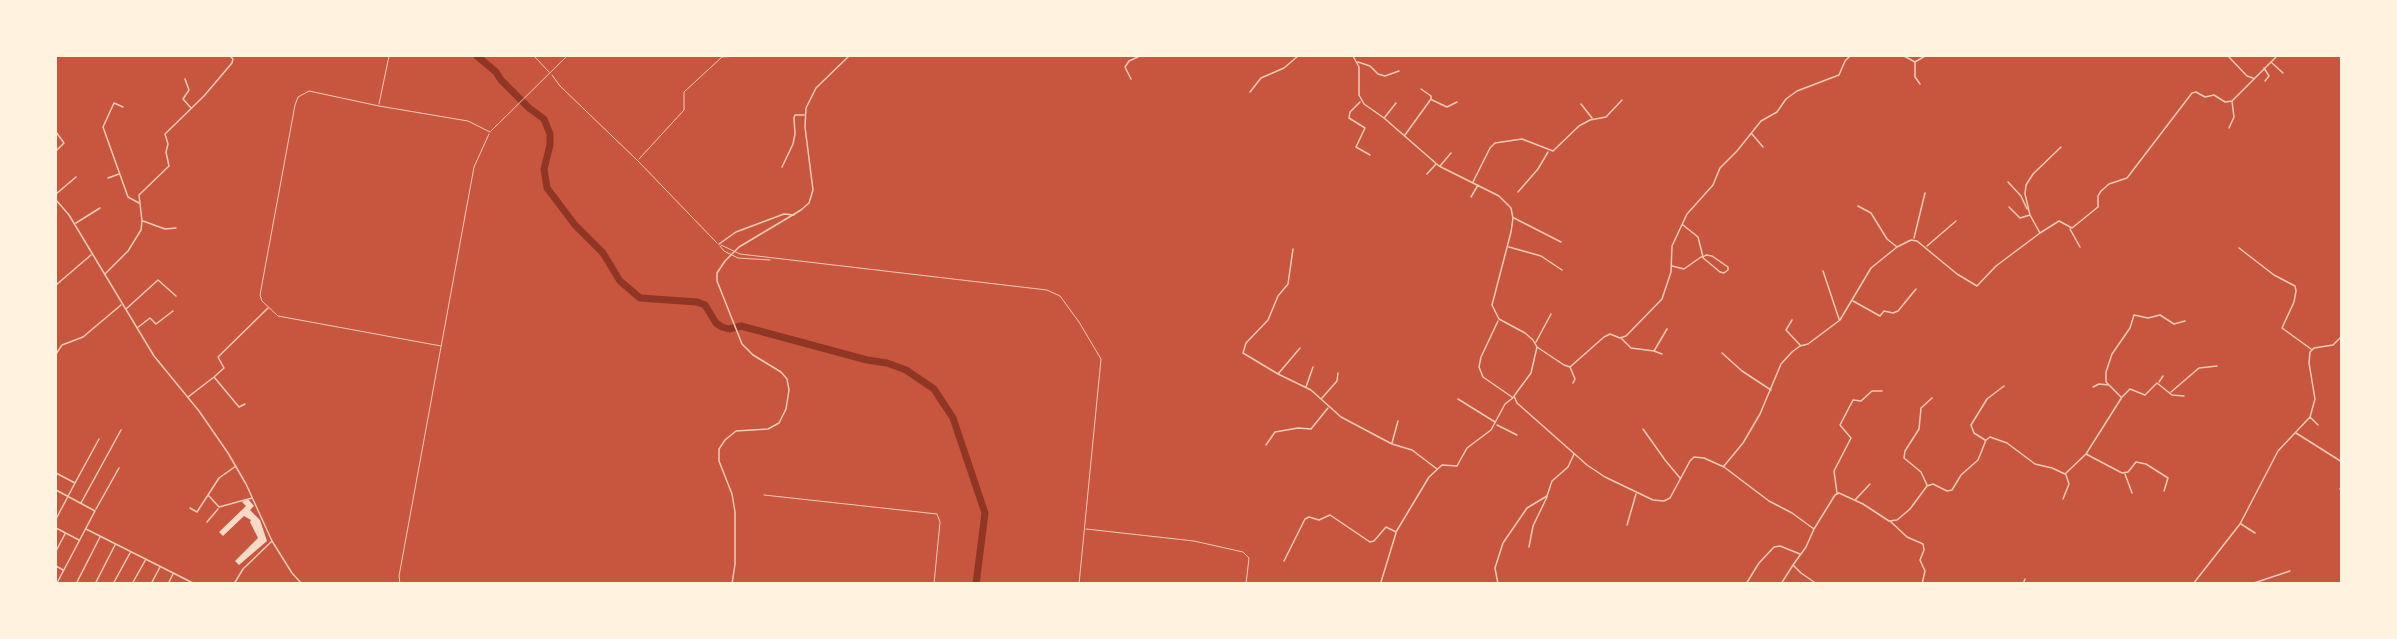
<!DOCTYPE html>
<html>
<head>
<meta charset="utf-8">
<style>
	body { margin:0 }
	#map { position:relative; width:2397px; height:639px; overflow:hidden; background:#c8553d; font-family:"PT Sans",sans-serif }
	canvas { display:block }
	.frame { position:absolute; inset:0; border:57px solid #fff3e0; pointer-events:none }
</style>
</head>
<body>
<div id="map">
<canvas width="2397" height="639"></canvas>
<div class="frame"></div>
</div>
<script>
const c = document.querySelector('canvas').getContext('2d');
c.lineJoin = 'round';
const toPath = rows => new Path2D(rows.map(r => 'M' + r).join(''));
function trace(path, color, width, dash) { c.strokeStyle = color; c.lineWidth = width; c.lineCap = dash ? 'butt' : 'round'; c.setLineDash(dash || []); c.stroke(path); }
function fill(path, color) { c.fillStyle = color; c.fill(path, 'evenodd'); }
trace(toPath([
	[477,56,496,72,501,80,529,108,544,119,550,134,550,145,544,169,547,188,575,225,603,253,620,281,640,298,697,302,705,305,716,323,722,327,729,329,741,326,867,360,887,363,906,370,934,389,953,418,985,513,976,584]
]), '#8f3625', 7);
fill(toPath([
	[248,499,254,506,250,510,260,520,267,541,239,565,235,561,258,538,250,522,251,520,244,516,223,536,219,532,246,506,242,502]
]), '#f7dbc8');
trace(toPath([
	[534,56,549,72],
	[552,75,560,86,638,161,717,243],
	[379,104,389,56],
	[491,131,567,56],
	[639,159,684,110,684,92,722,57,739,56],
	[721,245,740,254,1047,290,1060,296,1079,322,1101,359,1079,584],
	[720,246,724,251,738,258,770,260],
	[441,346,278,316,262,301,260,295,295,105,298,97,309,91,379,106,468,121,490,132],
	[764,495,937,514,940,522,934,584],
	[1086,529,1194,541,1243,552,1249,558,1246,584],
	[400,584,399,576,474,167,489,134]
]), '#f1ccb7', 1);
trace(toPath([
	[1353,56,1359,67,1359,95,1364,104,1384,118,1439,166,1499,196,1511,208,1513,218,1511,232,1492,305,1499,319,1525,333,1533,340,1537,347,1531,373,1514,396,1517,403,1587,465,1605,477,1653,500,1664,501,1670,498,1690,461,1694,457,1704,458,1724,467,1769,501,1792,513,1814,529,1806,547,1793,565,1801,573,1817,584],
	[1904,56,1915,62,1925,56],
	[2228,56,2247,76,2253,78],
	[1358,62,1370,66,1378,74,1385,76,1399,71],
	[1915,63,1915,77,1920,84],
	[2272,63,2283,73],
	[2264,68,2269,76,2265,81],
	[185,79,189,90,183,99,191,108],
	[1131,79,1125,67,1129,61,1140,56],
	[1250,92,1261,78,1284,68,1298,56],
	[1432,100,1447,107,1457,102],
	[1360,102,1350,112,1349,118,1365,128,1356,147,1370,155],
	[1581,104,1592,118],
	[123,107,114,103,103,127,128,197,139,203],
	[1385,117,1396,103],
	[2229,128,2234,117,2232,101],
	[56,132,64,143,56,151],
	[1752,134,1763,147],
	[1405,135,1431,99,1431,96,1421,89],
	[1440,166,1451,153],
	[782,167,793,144,795,134,794,118,795,115,804,115],
	[1427,174,1436,164],
	[108,178,119,174],
	[1473,182,1490,148,1495,143,1522,139,1553,151,1579,126,1590,120,1606,117,1622,100],
	[2008,182,2021,196,2027,209],
	[1518,192,1538,169,1548,152],
	[56,194,76,177],
	[1471,197,1478,185],
	[56,200,69,215,154,356,199,411,228,453,246,484,272,541,292,573,302,584],
	[1858,206,1871,213,1887,239,1897,247],
	[2009,207,2020,218,2030,215],
	[1514,218,1561,242],
	[143,221,165,229,176,228],
	[76,223,100,208],
	[1683,225,1698,237,1703,257],
	[2070,229,2080,247],
	[2040,233,2030,215,2025,194,2026,185,2033,174,2061,147],
	[1914,238,1925,193],
	[719,244,736,232,784,214,794,215],
	[1927,246,1956,221],
	[1509,247,1541,256,1562,270],
	[2239,248,2274,275,2295,286,2296,291,2294,302,2282,328,2311,349],
	[1293,249,1288,284,1278,296,1268,320,1246,343,1243,353,1278,374,1311,390,1341,417,1392,444,1412,450,1437,469],
	[1702,257,1720,272,1724,273,1728,270,1728,267,1712,256,1706,255,1703,257],
	[1672,266,1684,269,1701,257],
	[1823,271,1839,319],
	[105,274,128,251,141,230,142,221,139,195,169,166,166,152,168,144,165,134,204,96,232,63,233,59,230,56],
	[56,285,91,255],
	[1853,301,1880,316,1884,311,1893,313,1898,311,1916,289],
	[126,309,158,280,176,296],
	[1792,320,1786,330,1800,345],
	[1498,321,1481,357,1479,367,1483,377,1512,397],
	[137,328,150,318,156,324,173,311],
	[1621,338,1631,348,1654,351,1667,329],
	[1536,342,1551,314],
	[1537,347,1564,365,1570,367,1604,337,1610,334,1620,338,1626,336,1662,299,1671,272,1672,246,1687,214,1713,185,1720,168,1737,151,1761,121,1777,112,1786,99,1797,91,1839,75,1845,61,1850,56],
	[1654,351,1662,354],
	[1722,353,1742,371,1771,390],
	[56,354,62,345,83,337,121,305],
	[1570,367,1575,379,1573,383],
	[1278,374,1300,348],
	[214,377,224,368,218,357,268,308],
	[2159,382,2163,376],
	[1306,387,1313,367],
	[2093,387,2099,384,2109,385],
	[2171,392,2199,368,2217,366],
	[188,397,214,377,239,407,245,404],
	[2121,397,2106,382,2106,372,2112,354,2130,328,2134,315,2148,318,2160,315,2174,324,2185,321],
	[1322,398,1337,381,1338,373],
	[1458,399,1495,422],
	[2310,417,2318,425],
	[1497,425,1517,435],
	[1643,429,1665,460,1680,478],
	[2296,433,2342,462],
	[1985,440,1974,433,1971,425,1987,399,2004,386],
	[1392,443,1398,421],
	[1266,445,1275,432,1298,428,1311,429,1328,408],
	[2086,454,2122,473,2128,472,2136,462,2146,464,2168,478,2164,491],
	[1724,466,1743,443,1760,414,1781,364,1792,352,1800,346,1808,344,1840,320,1871,268,1897,247,1911,240,1917,241,1957,274,1977,286,1996,266,2040,233,2059,221,2072,228,2098,207,2098,196,2101,191,2109,184,2127,178,2192,93,2196,92,2205,97,2214,95,2225,102,2232,101,2277,56],
	[56,473,75,483,56,519],
	[2125,474,2132,493],
	[75,483,99,439],
	[1927,485,1921,472,1904,458,1905,451,1919,429,1921,408,1932,398],
	[2340,489,2342,486],
	[56,490,95,511,57,583],
	[1837,493,1834,471,1851,438,1840,425,1853,400,1861,401,1872,391,1882,391],
	[209,496,219,507,252,498],
	[2063,499,2069,484,2066,475],
	[1855,500,1870,484],
	[81,503,121,430],
	[190,508,197,512,219,478,236,466],
	[96,509,119,468],
	[1890,521,1907,537,1923,544,1924,550,1920,560,1925,571,1922,584],
	[207,522,218,509],
	[2241,524,2255,533],
	[1627,525,1636,494],
	[56,528,79,540],
	[86,529,195,584],
	[1814,529,1835,495,1839,493,1863,504,1889,521,1897,520,1910,509,1927,486,1933,484,1947,491,1952,490,1961,475,1978,460,1986,440,1990,437,2007,443,2035,464,2052,468,2065,474,2086,454,2122,397,2130,389,2145,395,2157,383,2172,395,2184,396],
	[1529,547,1533,526,1547,497],
	[56,551,65,534],
	[1284,561,1305,519,1309,517,1319,520,1330,515,1370,542,1374,541,1386,527,1396,532,1429,477,1442,465,1457,466,1467,448,1491,430,1505,404,1514,397],
	[56,566,63,570],
	[1381,582,1396,533],
	[76,584,100,537],
	[95,584,115,545],
	[113,584,130,553],
	[132,584,146,559],
	[151,584,160,567],
	[168,584,173,574],
	[234,584,243,569,271,542],
	[732,584,735,564,735,512,732,494,719,461,719,449,725,440,736,431,768,429,779,423,786,409,789,390,787,379,781,372,753,355,742,344,717,281,717,273,725,261,739,247,801,210,809,203,813,190,805,127,806,108,816,88,849,56],
	[1498,584,1495,568,1503,543,1527,508,1547,496,1552,481,1568,467,1574,454],
	[1746,584,1759,563,1774,547,1780,546,1800,554],
	[1781,584,1793,565],
	[2023,584,2025,579],
	[2193,584,2240,524,2278,451,2310,417,2315,399,2309,363,2310,352,2314,348,2333,345,2342,336],
	[2251,584,2290,571]
]), '#f1ccb7', 1.5);
</script>
</body>
</html>
